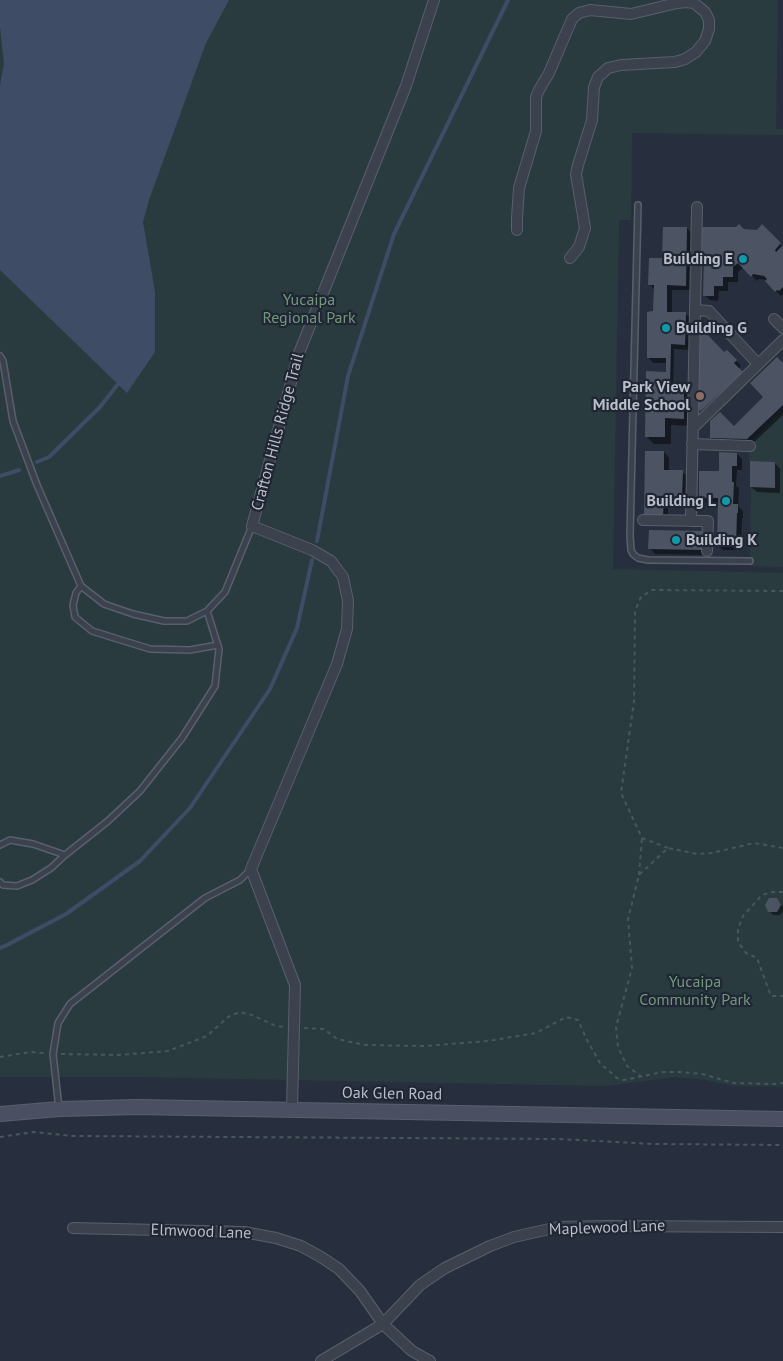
<!DOCTYPE html>
<html>
<head>
<meta charset="utf-8">
<style>
	body { margin:0 }
	canvas { display:block; background:#272f3e }
</style>
</head>
<body>
<canvas width="783" height="1361"></canvas>
<script>
const c = document.querySelector('canvas').getContext('2d');
c.lineJoin = 'round';
function fill(path, color) { c.fillStyle = color; c.fill(path, 'evenodd'); }
const toPath = rows => new Path2D(rows.map(r => 'M' + r).join(''));
function trace(path, color, width, dash) { c.strokeStyle = color; c.lineWidth = width; c.lineCap = dash ? 'butt' : 'round'; c.setLineDash(dash || []); c.stroke(path); }
function drawText(font, color, halo, rows, align = 'center') {
  c.font = font + ' "PT Sans",sans-serif'; c.lineWidth = 4.5; c.setLineDash([]); c.textBaseline = 'middle'; c.strokeStyle = halo; c.fillStyle = color; for (const [text, x, y, turn = 0] of rows) {
    c.save(); c.translate(x, y); c.rotate((+turn || 0) * Math.PI / 180); c.textAlign = isNaN(turn) ? turn : align; if (halo) c.strokeText(text, 0, 0); c.fillText(text, 0, 0); c.restore();
  }
}
fill(toPath([
	[0,0,778,0,776,129,783,129,783,135,632,133,631,220,619,220,613,569,783,573,783,1087,734,1086,705,1080,675,1077,606,1086,139,1077,0,1077],
	[783,410,783,567,750,566,751,487,775,488,775,462,749,461,750,442]
]), '#293b3f');
fill(toPath([
	[0,0,229,0,206,43,149,200,143,222,155,292,155,352,127,393,0,270,0,85,4,64,0,27]
]), '#3f4c66');
fill(toPath([
	[762,226,783,247,783,294,781,296,766,281,767,280,759,279,757,281,744,267,738,272,738,282,728,282,728,291,719,291,718,301,710,300,704,295,705,258,701,254,743,230,757,231],
	[687,228,692,234,691,290,672,290,672,313,685,313,691,319,690,350,674,349,673,387,684,388,691,395,691,426,671,425,671,444,654,444,646,436,667,373,667,363,653,363,648,357,655,313,655,290,649,284,663,259],
	[727,351,741,366,738,369,747,378,707,416,699,407,725,354],
	[783,364,783,415,752,444,716,443,711,438,734,427,765,397],
	[664,452,669,458,669,471,682,472,688,477,687,503,668,503,668,521,650,521],
	[737,454,742,459,742,470,737,470,736,486,739,488,738,506,743,511,743,518,742,518,741,550,723,550,718,545,719,503,705,503,700,497],
	[775,463,780,469,780,493,757,492,751,487],
	[703,533,708,555,655,554,650,548],
	[777,899,783,907,783,911,780,915,773,915,769,911]
]), '#0007');
trace(toPath([
	[37,462,49,457,100,407,118,384],
	[0,476,19,470],
	[317,541,348,376,394,234,508,0],
	[0,948,7,945,66,914,140,861,190,808,270,689,297,628,312,560]
]), '#3f4c66', 4);
fill(toPath([
	[739,224,744,229,757,230,762,224,781,243,775,250,776,252,783,245,783,287,779,291,777,290,775,292,765,281,767,279,764,276,753,274,751,277,738,263,733,267,733,277,723,277,723,286,714,286,714,296,703,296,704,255,700,255,701,227,736,227],
	[663,227,687,227,686,286,667,285,667,312,686,312,685,345,671,344,670,386,684,386,684,419,665,418,665,437,645,437,646,371,666,372,666,358,647,358,647,312,653,311,654,285,648,285,649,258,662,258],
	[702,329,724,352,727,350,737,360,734,363,743,372,701,411,697,408,699,331],
	[777,357,783,363,783,405,747,439,710,438,710,421,720,412,734,426,763,397,750,383],
	[645,451,664,451,664,470,683,470,682,498,664,498,663,517,644,516],
	[719,452,737,453,737,466,732,466,732,482,734,482,733,504,738,504,738,513,737,513,736,546,717,545,718,498,699,498,699,471,719,471],
	[750,461,775,462,775,488,750,487],
	[649,530,704,531,703,550,648,549],
	[769,898,777,898,781,905,777,912,768,912,765,905]
]), '#4c5464');
const lane = toPath([
	[638,205,630,535,631,550,633,554,638,558,648,560,750,561],
	[0,356,3,361,13,421,37,485,81,586,104,604,133,614,164,621,187,621,207,611,225,592,252,526],
	[81,586,76,593,73,605,75,617,92,631,150,649,190,650,218,645],
	[0,845,10,840,33,844,65,855],
	[0,882,3,885,17,886,32,880,51,868,65,855,108,821,140,791,182,738,215,686,219,649,207,611],
	[59,1109,53,1054,58,1023,70,1004,205,898,240,880,251,869]
]);
const street = toPath([
	[517,230,517,218,519,188,536,131,536,97,539,90,549,73,572,19,579,13,590,10,631,14,677,3,686,2,694,3,705,12,709,20,709,29,705,41,696,52,685,59,675,62,621,65,608,68,598,77,594,87,592,120,578,165,576,174,585,228,579,247,570,258],
	[695,310,709,311,758,364],
	[774,319,783,328],
	[693,428,783,340],
	[692,444,750,446],
	[643,520,708,521,707,551],
	[691,521,697,207],
	[292,1109,295,985,251,869,337,664,347,629,348,601,343,577,331,561,312,550,252,526,299,353,406,86,434,0],
	[73,1228,244,1232,276,1238,301,1246,321,1257,339,1269,360,1291,383,1324,412,1351,430,1361],
	[321,1361,383,1324,420,1285,445,1268,490,1246,514,1237,558,1227,606,1226,783,1227]
]);
const secondary = toPath([
	[0,1114,59,1109,137,1107,783,1119]
]);
trace(lane, '#595f6c', 8);
trace(street, '#595f6c', 12);
trace(secondary, '#595f6c', 16);
trace(toPath([
	[668,848,642,838,621,793,634,701,635,611,641,597,652,590,783,591],
	[639,875,642,838],
	[783,892,773,892,762,895,743,916,738,929,738,942,746,953,757,958,771,996,783,996],
	[304,1028,324,1029,337,1039,365,1045,425,1046,488,1041,536,1033,566,1017,578,1020,587,1040,600,1063,617,1078,624,1080,663,1072,680,1072,702,1074,734,1083,773,1084,783,1083],
	[61,1054,119,1055,168,1051,207,1036,228,1017,239,1012,252,1015,276,1026,285,1027],
	[0,1057,30,1052,44,1053],
	[642,1077,627,1066,618,1047,616,1027,632,968,628,919,639,875,668,848,698,854,712,853,754,843,783,848],
	[0,1137,34,1132,73,1136,559,1139,654,1144,783,1145]
]), '#47585c', 2, [4, 4]);
trace(lane, '#3b424e', 5);
trace(street, '#3b424e', 10);
trace(secondary, '#4a5061', 14);
for (const [x, y, r, color] of [
	[743,259,5,"#0f9aa8"],
	[666,328,5,"#0f9aa8"],
	[700,396,5,"#8d6e63"],
	[726,501,5,"#0f9aa8"],
	[676,540,5,"#0f9aa8"]
]) { const dot = new Path2D(); dot.arc(x, y, r, 0, 2 * Math.PI); c.fillStyle = color; c.fill(dot); trace(dot, '#202633', 2); }
drawText('bold 16px', '#b8bdc9', '#202633', [
	["Building E",733,259],
	["Building G",676,328,"left"],
	["Park View",690,387],
	["Middle School",690,405],
	["Building L",716,501],
	["Building K",686,540,"left"]
], 'right');
drawText('16px', '#71987d', '#202633', [
	["Yucaipa",309,300],
	["Regional Park",309,318],
	["Yucaipa",695,982],
	["Community Park",695,1000]
]);
drawText('16px', '#b8bdc9', '#202633', [
	["Crafton Hills Ridge Trail",278,432,-75],
	["Oak Glen Road",392,1094,1],
	["Maplewood Lane",607,1228,-2],
	["Elmwood Lane",201,1232,2]
]);
</script>
</body>
</html>
